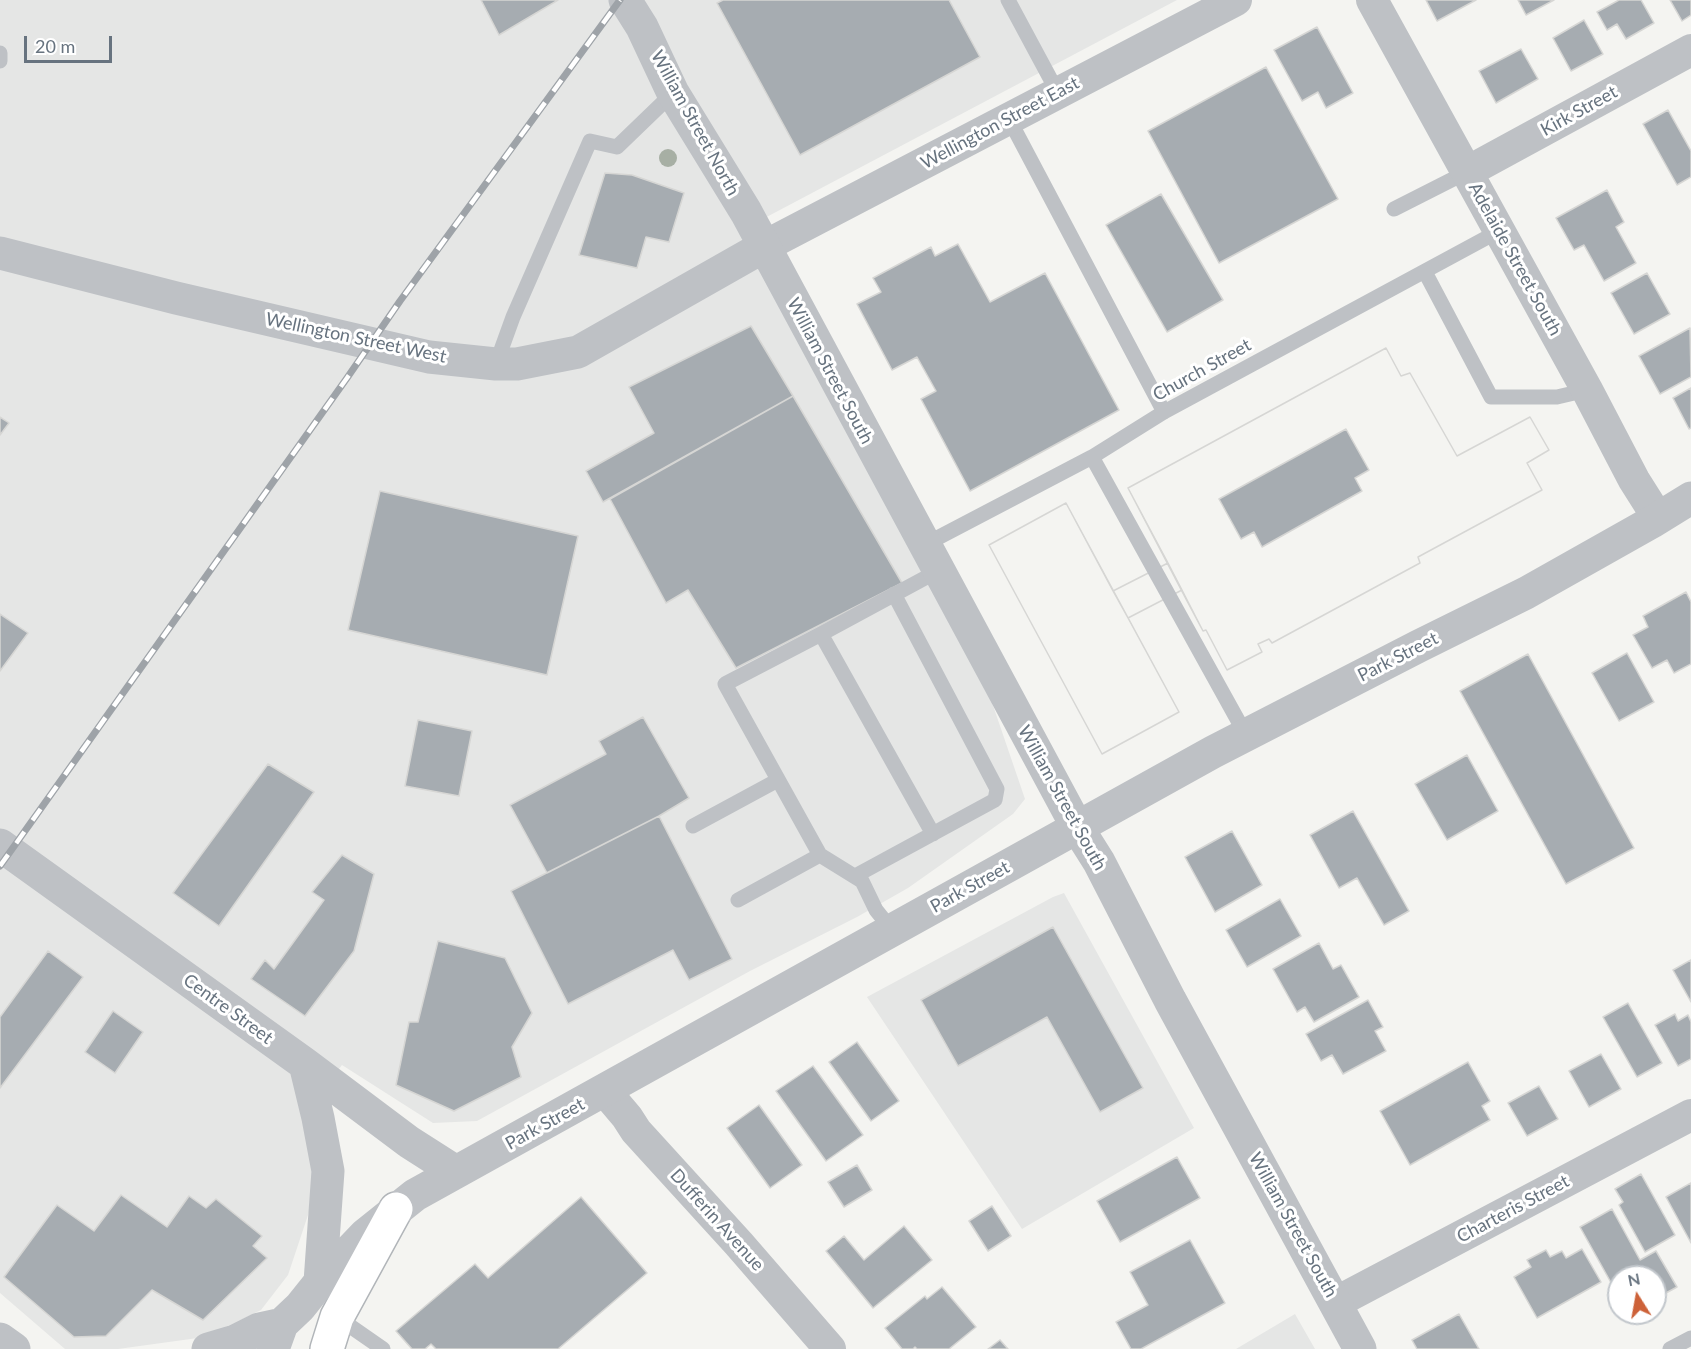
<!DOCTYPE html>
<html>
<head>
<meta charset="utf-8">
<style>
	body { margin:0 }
	#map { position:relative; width:1691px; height:1349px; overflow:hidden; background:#f4f4f1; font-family:Lato,sans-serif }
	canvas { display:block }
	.north { position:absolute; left:1607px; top:1265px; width:60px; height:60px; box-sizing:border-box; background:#fff; border:2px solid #c2c7cc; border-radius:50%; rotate:349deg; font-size:16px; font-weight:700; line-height:24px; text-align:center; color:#67737f }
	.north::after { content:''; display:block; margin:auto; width:21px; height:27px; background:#cd6239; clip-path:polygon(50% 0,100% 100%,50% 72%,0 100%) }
	.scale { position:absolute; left:24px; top:36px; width:88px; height:27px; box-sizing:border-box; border:3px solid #67737f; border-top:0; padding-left:8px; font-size:18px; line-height:21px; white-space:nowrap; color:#67737f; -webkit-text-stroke:4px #fff; paint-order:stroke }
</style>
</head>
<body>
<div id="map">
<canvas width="1691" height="1349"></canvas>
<div class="north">N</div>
<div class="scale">20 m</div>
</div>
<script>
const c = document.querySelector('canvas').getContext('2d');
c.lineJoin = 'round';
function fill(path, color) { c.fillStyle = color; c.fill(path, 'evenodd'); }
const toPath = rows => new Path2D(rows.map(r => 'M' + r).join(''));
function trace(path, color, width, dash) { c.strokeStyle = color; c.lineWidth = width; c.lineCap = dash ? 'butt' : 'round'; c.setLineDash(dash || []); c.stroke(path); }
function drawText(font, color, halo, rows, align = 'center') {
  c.font = font + ' Lato,sans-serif'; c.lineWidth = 6; c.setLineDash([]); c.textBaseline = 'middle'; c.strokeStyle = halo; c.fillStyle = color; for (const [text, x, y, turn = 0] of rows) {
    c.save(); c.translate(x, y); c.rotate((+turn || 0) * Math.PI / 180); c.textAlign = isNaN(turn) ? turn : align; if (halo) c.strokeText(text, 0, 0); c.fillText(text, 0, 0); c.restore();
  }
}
fill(toPath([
	[0,0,1177,0,742,230,985,682,1025,799,1013,814,908,888,857,917,750,971,477,1121,433,1123,342,1065,307,1110,317,1188,288,1275,261,1310,205,1337,118,1349,65,1349,0,1293],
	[1064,893,1194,1128,1022,1229,867,997,1053,897],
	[1295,1314,1315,1349,1236,1349]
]), '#e5e6e5');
const building = toPath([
	[481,0,558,0,499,35,481,0],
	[723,0,949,0,980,57,800,155,717,3,723,0],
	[1426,0,1476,0,1437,21,1426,0],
	[1518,0,1554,0,1526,15,1518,0],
	[1619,0,1641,0,1654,23,1626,39,1617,24,1607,30,1597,12,1619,0],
	[1670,0,1691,0,1691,15,1682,21,1670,0],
	[1584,20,1603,54,1571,71,1553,38,1584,20],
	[1317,27,1353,93,1326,108,1318,92,1302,101,1274,50,1317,27],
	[1521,49,1538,79,1496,103,1479,71,1521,49],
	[1266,67,1338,199,1219,263,1148,131,1266,67],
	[1668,110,1691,151,1691,177,1677,185,1643,124,1668,110],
	[605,173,632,175,684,193,669,242,646,237,637,268,579,255,605,173],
	[1607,190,1624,222,1616,227,1636,263,1604,281,1584,245,1574,250,1556,218,1607,190],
	[1161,194,1223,300,1167,332,1106,225,1161,194],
	[958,244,990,302,1045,273,1119,410,970,491,921,399,936,391,917,357,892,370,857,304,881,292,873,278,931,247,935,256,958,244],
	[1647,273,1670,314,1634,334,1611,293,1647,273],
	[751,326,793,396,603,502,586,471,654,433,629,387,751,326],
	[1690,328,1691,377,1660,394,1639,356,1690,328],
	[1386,348,1401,376,1410,373,1457,456,1530,417,1549,450,1527,463,1542,490,1418,557,1420,563,1272,643,1269,639,1258,644,1262,652,1227,670,1206,630,1203,631,1182,590,1128,618,1179,712,1102,754,989,545,1066,503,1113,591,1168,563,1128,488,1386,348],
	[1346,429,1369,470,1355,478,1362,491,1262,547,1254,532,1241,539,1219,499,1346,429],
	[1386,348,1401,376,1410,373,1457,456,1530,417,1549,450,1527,463,1542,490,1418,557,1420,563,1272,643,1269,639,1258,644,1262,652,1227,670,1206,630,1203,631,1187,601,1128,488,1386,348],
	[1691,388,1691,428,1689,429,1673,398,1691,388],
	[793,396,902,583,736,668,688,590,666,603,610,499,793,396],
	[0,417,9,423,0,435,0,417],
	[380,491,578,536,547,675,348,630,380,491],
	[1066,503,1179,712,1102,754,989,545,1066,503],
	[1168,563,1182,590,1128,618,1113,591,1168,563],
	[1686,592,1691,602,1691,664,1674,673,1667,660,1652,668,1633,635,1648,627,1643,616,1686,592],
	[0,614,28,633,0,671,0,614],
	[1627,653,1654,702,1619,721,1592,673,1627,653],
	[1528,654,1634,848,1566,884,1460,691,1528,654],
	[643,717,689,798,659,816,547,873,510,805,606,754,599,741,643,717],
	[418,720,472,731,459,796,405,786,418,720],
	[1467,755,1498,811,1447,840,1415,784,1467,755],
	[268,764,314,792,219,926,173,893,268,764],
	[1353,811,1409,911,1384,925,1357,878,1339,888,1310,835,1353,811],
	[659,816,732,959,689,980,673,950,568,1004,511,891,659,816],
	[1232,831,1262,885,1215,912,1185,857,1232,831],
	[342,855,374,874,354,951,305,1016,251,979,265,960,274,969,324,900,312,892,342,855],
	[1280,899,1301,936,1247,967,1226,930,1280,899],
	[1053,927,1143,1088,1100,1112,1047,1017,958,1066,921,1000,1053,927],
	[438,941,505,958,532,1013,512,1047,521,1077,454,1111,396,1085,409,1022,418,1022,438,941],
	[1319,943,1333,969,1341,965,1359,997,1314,1022,1305,1007,1297,1012,1273,969,1319,943],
	[48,951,83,977,0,1088,0,1017,48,951],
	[1691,960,1691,1002,1673,970,1691,960],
	[1368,1000,1383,1027,1375,1031,1386,1051,1343,1074,1332,1055,1321,1061,1306,1034,1368,1000],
	[1628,1003,1662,1063,1637,1077,1603,1017,1628,1003],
	[113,1011,143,1032,115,1073,85,1052,113,1011],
	[1675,1014,1678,1021,1688,1015,1691,1022,1691,1059,1678,1066,1655,1025,1675,1014],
	[857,1042,899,1101,871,1121,829,1062,857,1042],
	[1601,1054,1621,1089,1589,1107,1569,1071,1601,1054],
	[1468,1062,1490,1101,1482,1106,1490,1120,1410,1165,1380,1111,1468,1062],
	[813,1066,863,1135,826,1161,776,1091,813,1066],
	[1539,1086,1558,1119,1527,1136,1508,1103,1539,1086],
	[759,1105,802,1165,770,1188,727,1128,759,1105],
	[1177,1157,1200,1198,1120,1242,1097,1201,1177,1157],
	[857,1165,872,1190,844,1207,828,1182,857,1165],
	[1641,1174,1675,1235,1645,1252,1619,1205,1623,1202,1615,1189,1641,1174],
	[1691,1183,1691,1243,1666,1197,1691,1183],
	[121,1195,167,1227,189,1196,206,1208,216,1199,262,1236,253,1246,267,1258,203,1320,152,1290,106,1336,74,1337,4,1277,57,1205,94,1231,121,1195],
	[581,1197,647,1273,558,1349,436,1349,431,1344,425,1349,412,1349,396,1331,475,1264,488,1278,581,1197],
	[992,1206,1011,1236,988,1251,969,1221,992,1206],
	[1612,1209,1640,1260,1656,1251,1677,1287,1655,1299,1655,1277,1619,1277,1619,1297,1580,1227,1612,1209],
	[904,1226,932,1260,873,1308,826,1251,844,1236,864,1260,904,1226],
	[1190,1240,1225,1303,1141,1349,1131,1349,1116,1322,1148,1305,1130,1272,1190,1240],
	[1582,1249,1601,1282,1537,1318,1514,1277,1531,1267,1527,1260,1546,1250,1550,1257,1562,1251,1566,1258,1582,1249],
	[942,1287,976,1327,949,1349,917,1349,915,1347,913,1349,902,1349,885,1328,925,1296,927,1299,942,1287],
	[1459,1314,1479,1349,1417,1349,1412,1340,1459,1314],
	[1000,1340,1008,1349,988,1349,1000,1340]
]);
fill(building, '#a6acb1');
trace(building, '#d6d6d4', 1.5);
const secondary = toPath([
	[327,1349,337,1317,396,1209]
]);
trace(secondary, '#b1b5b9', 36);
trace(toPath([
	[1008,0,1058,93],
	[0,53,0,61],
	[1009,119,1164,412],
	[1394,209,1467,172],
	[1425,272,1491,397,1557,397,1587,390],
	[496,364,513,317,590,141,617,147,673,93],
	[1092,457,1246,735],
	[924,545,1092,457,1164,412,1499,231],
	[821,634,933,834],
	[693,826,778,780],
	[855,876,995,800,997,789,894,594],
	[738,900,820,855],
	[892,930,876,910,862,881,820,855,725,684,821,634,938,571],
	[337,1317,383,1349],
	[1670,1349,1691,1338]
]), '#bec1c5', 15);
trace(toPath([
	[1372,0,1587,390,1634,480,1658,518],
	[1467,172,1691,50],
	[763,247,1236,0],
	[605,1091,627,1117,636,1131,739,1244,830,1349],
	[1335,1303,1691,1115]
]), '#bec1c5', 32);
trace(toPath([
	[625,0,642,27,673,93,746,212,1077,827,1099,862,1170,1000,1360,1349],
	[0,253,176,298,429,357,496,364,517,364,578,352,763,247],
	[0,845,305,1064,409,1142,456,1172],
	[305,1064,318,1118,328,1171,320,1282],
	[0,1339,14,1349],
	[208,1349,235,1341,259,1329,282,1324],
	[273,1349,282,1324,300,1307,320,1282,365,1235,415,1195,1213,752,1419,646,1526,593,1652,522,1691,498]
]), '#bec1c5', 33);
trace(secondary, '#fff', 33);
const rail = toPath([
	[0,866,347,378,400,301,620,0]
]);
trace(rail, '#9ea3a8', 7);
trace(rail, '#fff', 4.5, [14]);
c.fillStyle = '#a7afa4';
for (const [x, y] of [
	[668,158]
]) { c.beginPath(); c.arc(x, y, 9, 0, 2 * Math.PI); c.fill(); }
drawText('18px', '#67737f', '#fff', [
	["Kirk Street",1579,111,-29],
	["William Street North",695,123,61],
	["Wellington Street East",1000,123,-28],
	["Adelaide Street South",1515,259,61],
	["Wellington Street West",356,338,12],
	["Church Street",1202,370,-29],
	["William Street South",830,371,62],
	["Park Street",1398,657,-27],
	["William Street South",1062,798,61],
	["Park Street",970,887,-29],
	["Centre Street",228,1009,36],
	["Park Street",545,1124,-29],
	["Charteris Street",1513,1209,-28],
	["Dufferin Avenue",717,1220,48],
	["William Street South",1293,1225,61]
]);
</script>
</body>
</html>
